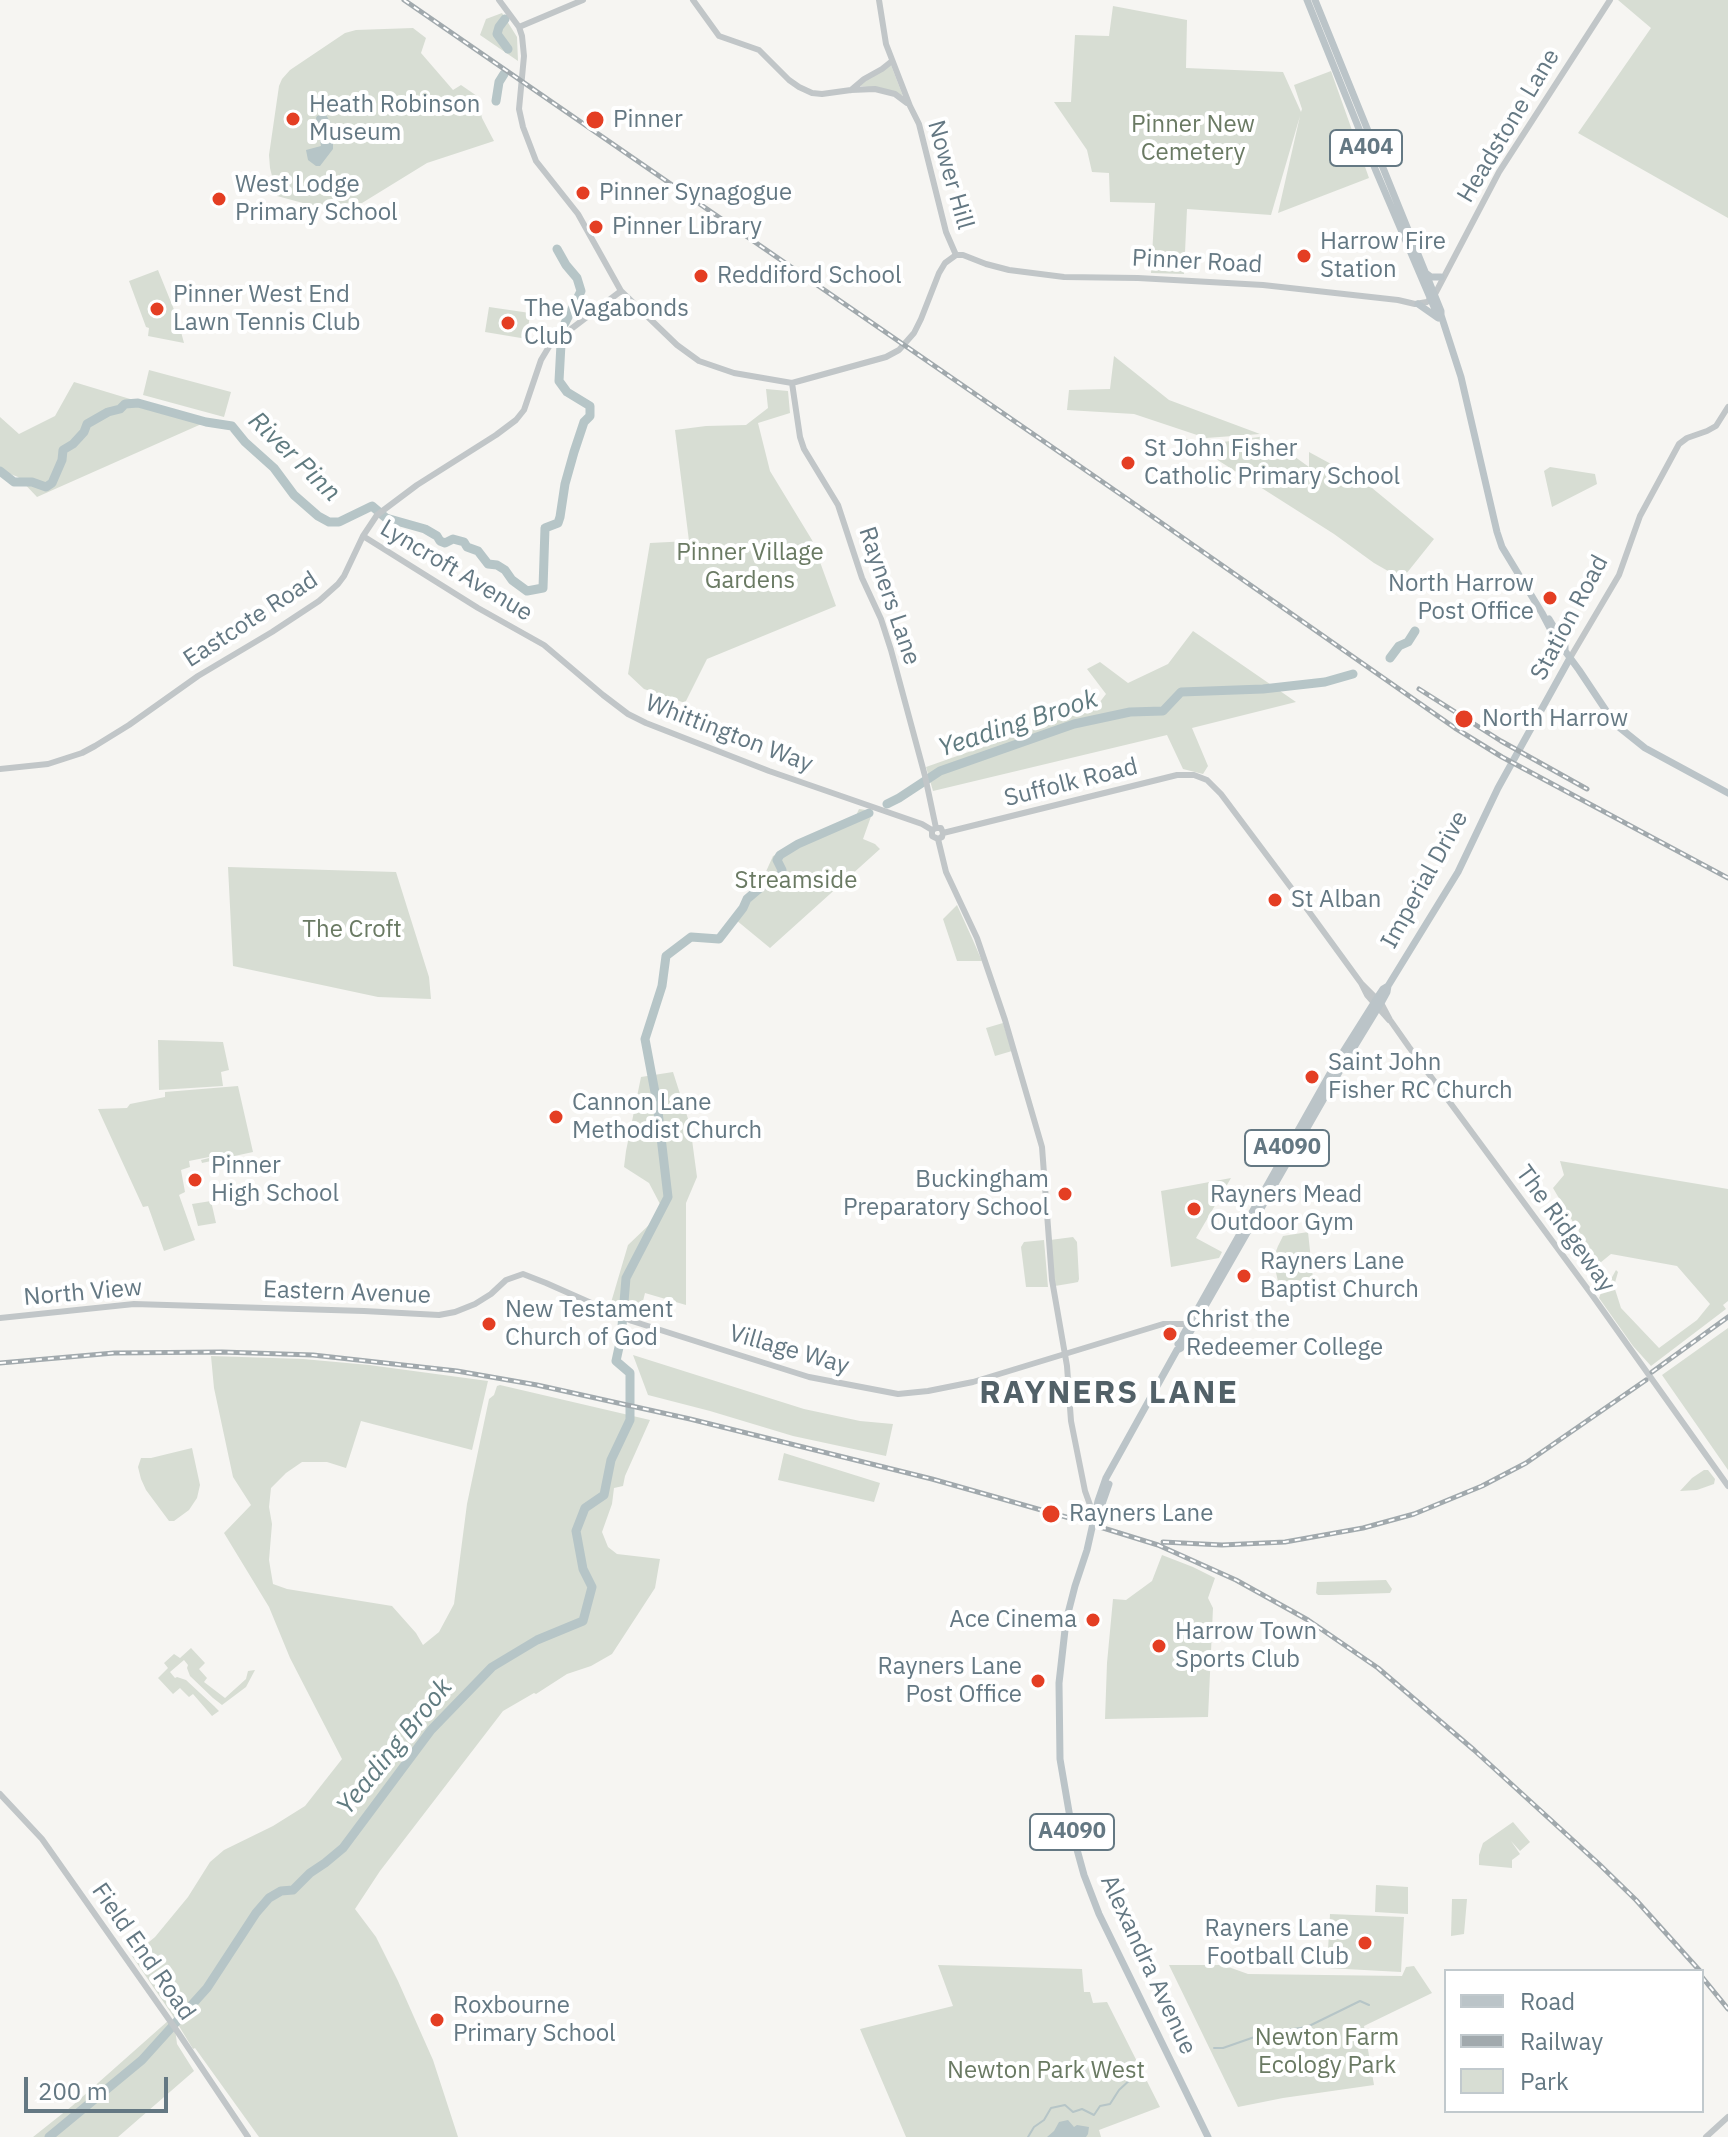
<!DOCTYPE html>
<html>
<head>
<meta charset="utf-8">
<style>
	body { margin:0 }
	#map { position:relative; width:1728px; height:2137px; overflow:hidden; background:#f6f5f2; font-family:"IBM Plex Sans",sans-serif }
	canvas { display:block }
	.legend { position:absolute; left:1444px; top:1969px; width:260px; height:144px; box-sizing:border-box; background:#fff; border:2px solid #c1c9cd; margin:0; padding:10px 14px; list-style:none; font-size:24px; color:#647883 }
	.legend li { display:flex; align-items:center; gap:16px; height:40px }
	.legend b { width:40px; border:2px solid #c1c9cd }
	.scale { position:absolute; left:24px; top:2077px; width:144px; height:36px; box-sizing:border-box; border:4px solid #647883; border-top:0; padding-left:10px; font-size:24px; line-height:28px; white-space:nowrap; color:#647883; -webkit-text-stroke:6px #fff; paint-order:stroke }
</style>
</head>
<body>
<div id="map">
<canvas width="1728" height="2137"></canvas>
<ul class="legend">
<li><b style="height:10px;background:#bbc4c8"></b>Road</li>
<li><b style="height:10px;background:#a1a9ad"></b>Railway</li>
<li><b style="height:22px;background:#d7ddd3"></b>Park</li>
</ul>
<div class="scale">200 m</div>
</div>
<script>
const c = document.querySelector('canvas').getContext('2d');
c.lineJoin = 'round';
function fill(path, color) { c.fillStyle = color; c.fill(path, 'evenodd'); }
const toPath = rows => new Path2D(rows.map(r => 'M' + r).join(''));
function trace(path, color, width, dash) { c.strokeStyle = color; c.lineWidth = width; c.lineCap = dash ? 'butt' : 'round'; c.setLineDash(dash || []); c.stroke(path); }
function drawText(font, color, halo, rows, align = 'center') {
  c.font = font + ' "IBM Plex Sans",sans-serif'; c.lineWidth = 8; c.setLineDash([]); c.textBaseline = 'middle'; c.strokeStyle = halo; c.fillStyle = color; for (const [text, x, y, turn = 0] of rows) {
    c.save(); c.translate(x, y); c.rotate((+turn || 0) * Math.PI / 180); c.textAlign = isNaN(turn) ? turn : align; if (halo) c.strokeText(text, 0, 0); c.fillText(text, 0, 0); c.restore();
  }
}
fill(toPath([
	[1618,0,1728,0,1728,218,1578,133,1651,28],
	[1113,6,1187,20,1186,68,1283,72,1301,112,1302,109,1294,85,1331,71,1369,178,1278,213,1300,116,1271,215,1187,209,1184,274,1151,273,1155,203,1110,202,1109,173,1092,172,1087,150,1054,102,1071,102,1075,35,1109,36],
	[502,13,517,37,518,61,480,35,486,19],
	[413,28,426,38,421,53,453,90,461,85,477,96,482,118,494,141,427,163,362,203,314,206,277,196,270,168,269,155,279,86,282,79,290,70,345,33,356,30],
	[891,65,903,96,881,88,857,86],
	[158,270,177,317,184,343,148,336,149,328,146,327,129,281],
	[489,307,530,313,527,339,485,332],
	[1114,356,1169,400,1260,434,1206,438,1134,414,1067,410,1069,390,1110,389],
	[149,370,231,392,224,417,143,395],
	[74,382,206,422,37,497,18,477,0,470,0,417,19,434,55,416],
	[766,389,788,391,790,413,758,423,770,471,812,540,836,606,707,659,685,703,644,689,628,674,650,543,689,541,675,430,706,426,746,425,768,408],
	[1266,436,1309,467,1309,452,1366,483,1434,539,1402,579,1374,563,1334,534,1183,438,1202,443,1223,442],
	[1550,467,1595,474,1597,484,1552,507,1544,471],
	[1193,631,1296,702,1192,728,1208,766,1203,774,1183,769,1167,735,933,791,926,767,1096,707,1106,694,1087,669,1100,662,1128,683,1168,664],
	[859,809,873,811,863,839,875,844,880,849,770,948,736,920,755,896,773,856,853,822],
	[228,867,396,872,429,977,431,999,378,997,233,966],
	[957,905,972,938,982,961,957,961,943,919],
	[1003,1023,1012,1051,995,1056,986,1028],
	[158,1040,223,1042,229,1070,221,1072,223,1086,159,1090],
	[673,1072,690,1125,697,1177,686,1203,686,1305,645,1293,639,1317,610,1306,628,1245,651,1223,660,1204,649,1183,624,1167,626,1151,641,1077],
	[238,1086,253,1152,202,1163,201,1160,209,1158,209,1157,189,1161,190,1167,181,1170,185,1192,179,1195,195,1240,164,1251,148,1206,143,1207,98,1109,127,1108,130,1104,165,1097,165,1092],
	[1560,1161,1728,1189,1728,1301,1723,1305,1726,1309,1651,1366,1633,1346,1599,1298,1602,1290,1606,1288,1616,1270,1618,1272,1614,1286,1621,1308,1659,1348,1697,1320,1710,1304,1677,1266,1611,1254,1595,1267,1582,1264,1578,1222,1573,1222,1553,1188,1564,1175],
	[1231,1178,1196,1238,1222,1252,1219,1258,1171,1267,1161,1191],
	[211,1201,216,1223,198,1226,192,1204],
	[1308,1232,1315,1298,1281,1295,1273,1259,1278,1246,1283,1236],
	[1073,1237,1077,1242,1079,1279,1078,1282,1073,1283,1055,1286,1050,1240],
	[1044,1240,1048,1287,1026,1287,1021,1247,1024,1242],
	[1728,1328,1728,1470,1662,1375],
	[633,1355,804,1409,860,1421,893,1424,886,1456,793,1436,710,1411,648,1395],
	[211,1356,303,1359,369,1365,488,1381,472,1450,361,1421,346,1468,327,1462,302,1462,286,1473,271,1488,269,1507,272,1524,269,1560,273,1584,287,1589,392,1606,416,1633,423,1645,439,1632,454,1604,467,1504,489,1399,494,1395,497,1386,500,1385,650,1420,625,1476,623,1486,614,1488,612,1504,602,1532,608,1547,617,1554,660,1559,655,1588,612,1654,591,1666,567,1674,536,1694,534,1693,503,1711,380,1871,355,1909,376,1937,398,1981,433,2060,458,2137,259,2137,195,2048,193,2049,171,2013,132,1956,155,1937,188,1897,210,1862,224,1850,273,1826,305,1806,342,1759,290,1658,269,1607,224,1533,251,1505,233,1477,214,1388],
	[192,1448,200,1485,197,1498,189,1510,174,1521,169,1521,146,1490,141,1479,138,1467,141,1458,151,1458],
	[784,1453,880,1483,874,1502,778,1480],
	[1704,1470,1708,1470,1715,1479,1714,1484,1697,1490,1680,1491,1692,1478],
	[1162,1555,1193,1567,1215,1578,1208,1598,1213,1608,1208,1717,1105,1719,1107,1663,1113,1599,1126,1600,1152,1581],
	[1386,1580,1392,1589,1390,1593,1329,1595,1318,1595,1316,1593,1317,1582],
	[191,1648,205,1663,199,1669,207,1678,204,1682,225,1698,246,1679,248,1671,255,1670,246,1687,222,1705,213,1698,190,1676,187,1668,188,1665,184,1660,170,1672,175,1678,177,1677,186,1680,214,1706,219,1711,212,1716,193,1694,189,1697,180,1688,173,1694,158,1678,168,1668,164,1663,174,1654,180,1658],
	[1513,1822,1530,1842,1520,1851,1511,1841,1520,1854,1512,1860,1512,1868,1479,1865,1479,1855,1483,1843],
	[1376,1885,1408,1887,1408,1914,1375,1912],
	[1452,1899,1467,1899,1464,1934,1451,1936],
	[1330,1914,1404,1917,1401,1972,1327,1968],
	[938,1965,1082,1969,1084,1992,1090,1992,1093,2003,1107,2002,1160,2107,1099,2130,1101,2137,906,2137,860,2029,953,2006],
	[1169,1965,1223,1965,1248,1974,1402,1976,1406,1967,1414,1966,1432,1993,1364,2026,1374,2085,1283,2098,1238,2107],
	[169,2020,175,2028,177,2044,194,2071,118,2137,33,2137,72,2106]
]), '#d7ddd3');
fill(toPath([
	[325,113,333,127,333,149,320,166,316,166,308,160,306,150,321,146,316,118,317,116],
	[1068,2120,1074,2127,1077,2125,1089,2127,1088,2134,1086,2137,1047,2137,1054,2131,1059,2122]
]), '#b6c5c7');
trace(toPath([
	[1214,2048,1223,2048,1266,2033,1307,2027,1360,2001,1369,2005],
	[1028,2137,1034,2127,1044,2120,1051,2108,1065,2105,1073,2112,1082,2109,1094,2115,1100,2106,1110,2104,1119,2090,1132,2078]
]), '#b6c5c7', 2);
trace(toPath([
	[505,19,499,27,497,34,508,49],
	[496,101,499,82,504,74],
	[557,249,566,265,577,278,581,291,565,323],
	[0,471,14,482,32,482,46,487,52,483,62,460,63,450,73,444,84,432,87,424,108,412,120,409,125,404,138,403,206,422,232,426,245,442,274,468,294,495,318,516,329,522,339,522,372,506,386,518,425,529,437,536,440,541,445,543,453,539,464,542,467,547,478,551,488,564,497,565,505,570,512,580,527,591,543,588,545,528,558,523,560,517,565,484,574,452,584,422,590,416,590,406,567,392,559,381,561,344],
	[1390,658,1399,646,1408,642,1415,631],
	[887,804,899,798,940,771,1074,724,1130,712,1163,711,1181,692,1263,689,1325,682,1353,674],
	[49,2137,142,2060,207,1988,256,1913,269,1898,281,1891,293,1890,310,1873,325,1863,343,1848,431,1730,492,1667,537,1640,583,1621,592,1587,583,1569,576,1531,585,1508,604,1495,611,1460,630,1420,630,1373,616,1361,621,1338,626,1278,668,1197,657,1103,645,1039,662,986,666,956,691,937,719,939,743,908,747,899,767,882,781,875,782,870,777,860,780,855,798,844,869,813]
]), '#b6c5c7', 9);
trace(toPath([
	[499,0,519,27,522,36,524,56,519,109,523,127,536,161,578,214,621,291,677,345,699,361,734,373,792,383,886,357,899,350,914,333,921,319,939,273,945,263,956,255],
	[693,0,719,36,759,50,789,80,799,87,812,93,822,94,851,90,875,89,895,94,907,103],
	[879,0,886,44,910,106,919,124,946,232,956,255],
	[519,27,583,0],
	[851,90,864,79,882,69,892,61],
	[956,255,963,255,986,264,1009,270,1064,277,1138,278,1263,285,1398,300,1415,304,1427,302,1435,294,1499,172,1610,0],
	[792,383,800,437,804,449,838,505,862,578,881,619,891,650,925,776,936,828],
	[363,536,478,608,544,645,603,695,628,714,646,723,769,771,922,824,932,830,936,828,941,828,943,833],
	[1570,658,1619,575,1640,516,1679,444,1687,438,1707,431,1716,426,1728,407],
	[0,769,48,764,82,753,95,746,129,725,198,676,272,632,319,601,338,584,344,576,363,536,377,515,417,485,496,435,516,420,524,410,541,360,550,345,621,291],
	[932,830,932,836,938,839,942,837,943,833,1177,775,1194,775,1207,780,1221,794,1310,913,1361,983,1367,995,1389,1020],
	[938,839,946,872,977,938,1005,1020,1042,1147,1052,1280,1067,1366,1071,1421,1085,1491,1094,1516],
	[1361,983,1381,1003,1390,1020,1409,1047,1592,1295,1728,1486],
	[0,1318,134,1304,364,1311,439,1315,455,1312,475,1304,491,1294,506,1280,523,1274,546,1283,632,1321,717,1348,809,1377,898,1394,928,1391,973,1382,1163,1324,1188,1324],
	[0,1794,42,1839,175,2028,248,2137],
	[1706,2137,1728,2117]
]), '#c1c6c8', 6);
trace(toPath([
	[1307,0,1376,171,1434,307,1436,313,1441,315],
	[1315,0,1441,311,1441,315,1461,377,1497,532,1502,547,1542,613,1561,649,1565,651,1579,670,1615,724,1645,748,1728,793],
	[1427,274,1431,277,1441,277],
	[1418,304,1438,318],
	[1549,619,1565,646,1565,651],
	[1178,1344,1336,1063,1377,998,1383,989,1388,986],
	[1096,1521,1109,1484],
	[1208,2137,1099,1914,1084,1875,1073,1835,1060,1759,1059,1683,1066,1621,1075,1586,1087,1550,1098,1501,1106,1478,1177,1350,1181,1348,1342,1067,1381,1003,1387,992,1388,986,1458,872,1498,788,1570,658]
]), '#bbc4c8', 7);
const rail = toPath([
	[404,0,1123,496,1455,728,1502,757,1728,878],
	[1419,689,1501,741,1587,789],
	[0,1363,114,1353,222,1352,313,1355,457,1371,537,1385,690,1419,932,1479,1073,1519],
	[1652,1372,1728,1317],
	[1100,1527,1158,1545,1236,1580,1308,1620,1378,1668,1474,1750,1599,1864,1636,1900,1700,1971],
	[1163,1542,1222,1545,1285,1542,1363,1528,1414,1514,1482,1486,1526,1463,1646,1380],
	[1702,1977,1728,2009]
]);
trace(rail, '#a1a9ad', 5);
trace(rail, '#fff', 2, [6]);
for (const [x, y, r, color] of [
	[293,119,8,"#e43e23"],
	[595,120,10,"#e43e23"],
	[583,193,8,"#e43e23"],
	[219,199,8,"#e43e23"],
	[596,227,8,"#e43e23"],
	[1304,256,8,"#e43e23"],
	[701,276,8,"#e43e23"],
	[157,309,8,"#e43e23"],
	[508,323,8,"#e43e23"],
	[1128,463,8,"#e43e23"],
	[1550,598,8,"#e43e23"],
	[1464,719,10,"#e43e23"],
	[1275,900,8,"#e43e23"],
	[1312,1077,8,"#e43e23"],
	[556,1117,8,"#e43e23"],
	[195,1180,8,"#e43e23"],
	[1065,1194,8,"#e43e23"],
	[1194,1209,8,"#e43e23"],
	[1244,1276,8,"#e43e23"],
	[489,1324,8,"#e43e23"],
	[1170,1334,8,"#e43e23"],
	[1051,1514,10,"#e43e23"],
	[1093,1620,8,"#e43e23"],
	[1159,1646,8,"#e43e23"],
	[1038,1681,8,"#e43e23"],
	[1365,1943,8,"#e43e23"],
	[437,2020,8,"#e43e23"]
]) { const dot = new Path2D(); dot.arc(x, y, r, 0, 2 * Math.PI); c.fillStyle = color; c.fill(dot); trace(dot, '#fff', 3); }
for (const [x, y, w] of [
	[1366,148,72],
	[1287,1148,84],
	[1072,1832,84]
]) { const box = new Path2D(); box.roundRect(x - w / 2, y - 18, w, 36, 6); c.fillStyle = '#fff'; c.fill(box); trace(box, '#647883', 2); }
drawText('bold 22px', '#647883', null, [
	["A404",1366,148],
	["A4090",1287,1148],
	["A4090",1072,1832]
]);
drawText('24px', '#647883', '#fff', [
	["Heath Robinson",309,105],
	["Museum",309,133],
	["Pinner",613,120],
	["West Lodge",235,185],
	["Primary School",235,213],
	["Pinner Synagogue",599,193],
	["Pinner Library",612,227],
	["Harrow Fire",1320,242],
	["Station",1320,270],
	["Reddiford School",717,276],
	["Pinner West End",173,295],
	["Lawn Tennis Club",173,323],
	["The Vagabonds",524,309],
	["Club",524,337],
	["St John Fisher",1144,449],
	["Catholic Primary School",1144,477],
	["North Harrow",1534,584,"right"],
	["Post Office",1534,612,"right"],
	["North Harrow",1482,719],
	["St Alban",1291,900],
	["Saint John",1328,1063],
	["Fisher RC Church",1328,1091],
	["Cannon Lane",572,1103],
	["Methodist Church",572,1131],
	["Pinner",211,1166],
	["High School",211,1194],
	["Buckingham",1049,1180,"right"],
	["Preparatory School",1049,1208,"right"],
	["Rayners Mead",1210,1195],
	["Outdoor Gym",1210,1223],
	["Rayners Lane",1260,1262],
	["Baptist Church",1260,1290],
	["New Testament",505,1310],
	["Church of God",505,1338],
	["Christ the",1186,1320],
	["Redeemer College",1186,1348],
	["Rayners Lane",1069,1514],
	["Ace Cinema",1077,1620,"right"],
	["Harrow Town",1175,1632],
	["Sports Club",1175,1660],
	["Rayners Lane",1022,1667,"right"],
	["Post Office",1022,1695,"right"],
	["Rayners Lane",1349,1929,"right"],
	["Football Club",1349,1957,"right"],
	["Roxbourne",453,2006],
	["Primary School",453,2034]
], 'left');
drawText('24px', '#6a7a63', '#fff', [
	["Pinner New",1193,125],
	["Cemetery",1193,153],
	["Pinner Village",750,553],
	["Gardens",750,581],
	["Streamside",796,881],
	["The Croft",352,930],
	["Newton Farm",1327,2038],
	["Ecology Park",1327,2066],
	["Newton Park West",1046,2071]
]);
drawText('24px', '#647883', '#fff', [
	["Headstone Lane",1509,126,-59],
	["Nower Hill",950,175,74],
	["Pinner Road",1197,262,3],
	["Lyncroft Avenue",456,571,31],
	["Rayners Lane",889,596,71],
	["Station Road",1570,618,-62],
	["Eastcote Road",251,620,-33],
	["Whittington Way",729,734,21],
	["Suffolk Road",1071,783,-14],
	["Imperial Drive",1425,880,-61],
	["The Ridgeway",1565,1229,54],
	["North View",83,1293,-5],
	["Eastern Avenue",347,1293,2],
	["Village Way",789,1350,16],
	["Field End Road",143,1952,55],
	["Alexandra Avenue",1148,1965,65]
]);
drawText('italic 26px', '#607b80', '#fff', [
	["River Pinn",294,457,44],
	["Yeading Brook",1018,724,-18],
	["Yeading Brook",395,1747,-51]
]);
c.letterSpacing = '2px';
drawText('bold 32px', '#526168', '#fff', [
	["RAYNERS LANE",1109,1394]
]);
c.letterSpacing = '0px';
</script>
</body>
</html>
